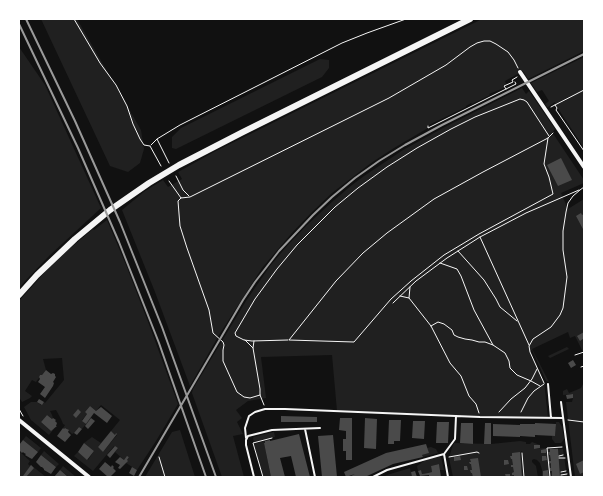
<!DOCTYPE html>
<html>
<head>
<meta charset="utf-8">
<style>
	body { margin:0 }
	#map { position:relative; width:603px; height:496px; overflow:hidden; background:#111; font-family:Barlow,sans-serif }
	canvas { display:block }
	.frame { position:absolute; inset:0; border:20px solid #fff; pointer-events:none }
</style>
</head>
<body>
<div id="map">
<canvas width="603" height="496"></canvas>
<div class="frame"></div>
</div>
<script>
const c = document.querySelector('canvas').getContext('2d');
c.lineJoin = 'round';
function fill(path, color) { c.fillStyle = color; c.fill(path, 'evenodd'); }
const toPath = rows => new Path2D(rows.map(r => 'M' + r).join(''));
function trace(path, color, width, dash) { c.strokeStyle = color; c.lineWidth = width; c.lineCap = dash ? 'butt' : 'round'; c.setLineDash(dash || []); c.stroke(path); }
fill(toPath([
	[41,19,77,19,141,130,144,149,140,163,128,172,110,166],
	[482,19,584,19,584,51,528,79,523,71,505,81,506,84,503,86,504,88,489,94,490,95,472,104,471,103,466,106,466,107,427,126,428,128,394,148,371,163,332,193,311,213,291,234,262,268,219,335,190,386,155,292,122,210,145,191,163,180,168,187,182,179,178,172,214,152],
	[19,47,45,85,101,208,50,255,26,280,19,288],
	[584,57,584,148,555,104,555,102,548,107,547,107,545,104,549,101,544,93,542,90,537,92,531,83],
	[320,59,329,60,329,68,322,77,176,149,172,148,172,137,181,128],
	[522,88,526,94,529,91,555,129,552,133,554,135,584,180,584,183,561,193,568,209,584,199,584,354,575,336,570,338,568,332,532,349,549,382,546,381,532,350,530,351,544,381,548,418,480,417,337,411,332,355,261,357,266,398,248,401,236,410,242,418,237,422,243,434,233,436,244,477,222,477,192,393,193,389,246,301,270,266,287,246,307,225,333,201,352,185,364,176,403,150,443,128],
	[107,220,126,265,150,327,178,404,156,441,137,470,126,463,127,460,129,457,128,456,124,460,115,452,118,448,114,446,93,471,74,456,78,452,88,460,94,451,84,443,92,437,101,443,98,447,103,452,117,435,116,433,115,435,111,431,120,420,101,405,96,411,90,406,85,412,87,414,82,420,86,424,82,429,79,427,74,433,72,434,66,428,64,429,63,428,65,425,63,424,61,419,56,410,50,411,52,415,53,418,52,419,47,415,41,422,51,431,53,428,54,429,49,435,31,420,24,407,31,402,37,402,41,405,44,402,45,403,64,380,62,358,43,359,46,370,42,375,40,375,39,377,39,378,36,382,32,380,25,391,32,396,30,398,22,402,19,397,19,301,46,271,68,250,93,229,94,230],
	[567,347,569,349,550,358,548,356],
	[584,382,584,477,575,477,566,402,572,402,573,398,573,394,563,395,563,391,567,389,569,393,581,388],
	[556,422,559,422,562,427,564,439,562,442,561,443,555,443,552,439,552,436,555,435],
	[180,430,195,477,145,477,172,432],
	[274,432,275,437,254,442,253,438,254,437],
	[26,436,41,448,38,452,23,440],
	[265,441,265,443,264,443,271,477,263,477,254,444],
	[520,441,526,442,526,444,530,444,532,442,540,445,534,445,534,449,557,447,558,449,563,449,567,477,542,477,542,470,540,463,537,460,534,459,532,460,532,462,536,466,538,477,525,477,522,451,521,452,523,477,453,477,449,458,452,448,454,443,491,444],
	[431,447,436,449,438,453,423,457,422,455,428,453,427,448],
	[19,451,30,461,28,464,30,466,31,465,46,477,19,477],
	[44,451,59,464,56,467,41,455],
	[441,457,444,470,440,470,439,464,431,466,432,472,428,473,422,474,421,470,418,471,417,466,424,461,431,458],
	[63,466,76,477,69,477,60,470],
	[410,468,412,477,383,477,387,475]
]), '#202020');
fill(toPath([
	[561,158,572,180,558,186,547,165],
	[581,213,582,215,584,214,584,231,576,216],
	[584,332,584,338,580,341,577,336],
	[573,360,576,365,571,368,568,363],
	[46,370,51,374,53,373,55,374,55,376,56,377,53,382,54,383,53,386,45,398,40,394,45,387,38,382,40,379,39,377,40,375,42,375],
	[573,394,573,398,567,399,566,395],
	[39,399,44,402,42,405,37,402],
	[90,406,96,411,101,407,112,416,107,423,94,413,86,424,82,421,87,414,85,412],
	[78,409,81,412,76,418,73,415],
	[47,415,52,419,53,418,56,420,55,421,57,423,56,426,57,426,51,431,41,422],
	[281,416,317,417,317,422,281,422],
	[91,418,95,421,88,429,85,426],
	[340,418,352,418,352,460,346,460,346,451,343,451,343,439,346,439,346,426,346,431,339,430],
	[365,418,377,419,376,449,364,448],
	[389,420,401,420,400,441,394,441,394,444,388,444],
	[413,421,425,421,424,439,412,438],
	[437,422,449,422,448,443,436,443],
	[461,423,473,423,473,444,460,443],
	[485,423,491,423,491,444,484,444],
	[535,423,556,424,555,436,535,435,535,437,520,436,520,437,493,436,493,424,520,425,520,424,535,424],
	[79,427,82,429,77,435,74,433],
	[63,428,64,429,65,428,69,430,68,432,71,435,65,442,57,436],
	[111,431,115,435,116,433,117,434,103,452,98,447],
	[299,434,310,477,296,477,291,456,280,458,285,477,271,477,264,443,265,443,265,441,270,440,270,441],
	[333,435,337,477,322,477,318,436],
	[23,440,38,452,32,459,30,458,25,455,26,454,24,453,23,452,22,453,19,450,19,445],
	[84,443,94,451,87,460,78,452],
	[426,444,429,453,422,455,423,457,393,464,365,477,349,477,355,474,346,477,344,472,386,453],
	[534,445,540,445,540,448,534,449],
	[115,446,118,448,110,458,107,455],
	[546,449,546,453,541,453,541,450],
	[550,449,558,449,560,477,552,477,552,471,550,471,550,468,551,468,551,463,549,464,549,461,551,461,550,455,549,455,548,452,550,452],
	[520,452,522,477,514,477,514,475,512,475,512,473,514,472,513,467,511,467,511,465,513,465,512,459,511,459,510,456,512,456,512,453],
	[41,455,56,467,51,474,44,470,44,469,42,467,41,467,36,462],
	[127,456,129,457,127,460,128,461,120,469,118,468,120,465,115,462,120,457,124,460],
	[460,456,461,460,454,461,454,457],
	[542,456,546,456,547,460,542,461],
	[478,458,481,477,473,477,472,473,471,473,470,470,472,470,471,464,470,464,469,462,471,462,470,459],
	[504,460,508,460,509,464,504,465],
	[584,460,584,472,580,474,576,464],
	[105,462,111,467,112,465,114,467,113,468,116,471,110,477,108,477,99,469],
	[439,464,441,477,433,477,433,476,429,477,429,475,420,476,418,471,421,470,422,474,428,473,432,472,431,466],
	[31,465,34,468,26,477,24,477,23,476],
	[464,466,467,466,468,470,464,470],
	[132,467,137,470,134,476,129,473],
	[60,470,67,476,69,477,54,477],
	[548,470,549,477,543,477,543,471],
	[415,471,417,477,412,477,411,472],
	[505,474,510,474,510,477,506,477]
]), '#4a4a4a');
trace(toPath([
	[74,19,100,63,116,85,127,106,133,124,140,139,144,145,150,146,161,166],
	[506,89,504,86,513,82,512,80,517,77],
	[555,105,557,108,556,110,584,151],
	[551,107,584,90],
	[428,126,428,128,516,84,515,82],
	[548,138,544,164,549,177,553,194,479,234,444,255,411,281,391,299,354,342,289,340,336,281,363,253,387,233,434,199,483,172,548,138,553,133],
	[157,139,180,125,342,43,367,33,406,19],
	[151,145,157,139,169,163],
	[176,176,183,190,189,196],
	[169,181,181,198,190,197,389,98,446,65,470,47,477,43,484,41,490,41,496,44,508,52,514,60,518,68],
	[181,198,178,201,180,226,187,248,209,310,213,333,223,342,224,345,223,350,223,361,237,392,244,397,250,398,260,395],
	[480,237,529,345],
	[458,251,484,280,496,299,500,307,517,321],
	[440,263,457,269,461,276,474,310,493,345],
	[400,296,409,298,410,287],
	[409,298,431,326,450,363,461,376,469,396,476,404,479,413],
	[393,303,416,281,447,258,480,237,526,213,579,190],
	[431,326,438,322,444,324,452,330,454,335,458,337,465,339,472,340,479,342,485,342,493,345,505,353,509,361,510,368,517,375,531,381,540,386],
	[245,340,253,348],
	[288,340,252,341,244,340,236,336,235,333,255,299,277,269,297,245,335,207,358,188,387,167,417,148,451,129,475,117,520,99,524,100,527,102,549,136],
	[254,341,253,348,260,389,260,395,264,405],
	[575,355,584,352],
	[581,367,584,366],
	[544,383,530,352,529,346,533,339,551,327,560,315,563,308,567,277,563,250,563,231,566,212,568,203,573,196,580,190,584,187],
	[19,409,23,416],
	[499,412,511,399,525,388,532,379,537,369],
	[521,412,528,398,534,391,544,384],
	[568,420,584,422],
	[522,453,524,477],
	[559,456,563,455],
	[159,457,165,477],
	[449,457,477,452,479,453],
	[559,458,565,458],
	[561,472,566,471],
	[561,475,567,474],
	[263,477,253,443,272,438],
	[550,477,547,448,562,447],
	[581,477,584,476]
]), '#f5f5f5', 1);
trace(toPath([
	[548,384,551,418],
	[561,402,571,477],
	[305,429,315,477],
	[246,438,245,428,249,416,255,412,265,409,285,409,480,417,563,418],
	[254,477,246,445,246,440,248,436,272,430,320,428],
	[373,477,387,470,444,454],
	[448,477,444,454,455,439,456,416]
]), '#f5f5f5', 2);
trace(toPath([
	[520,72,584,167],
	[19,420,89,477]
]), '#f5f5f5', 4);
trace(toPath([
	[19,295,37,275,75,239,110,210,149,183,179,165,243,132,470,19]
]), '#f5f5f5', 6);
trace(toPath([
	[26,19,75,121,120,222,162,327,216,477],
	[19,24,78,148,119,242,159,343,206,477],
	[139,477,243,300,255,282,279,251,313,215,332,197,355,178,379,161,405,145,442,125,584,54]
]), '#9a9a9a', 2);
</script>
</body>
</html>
